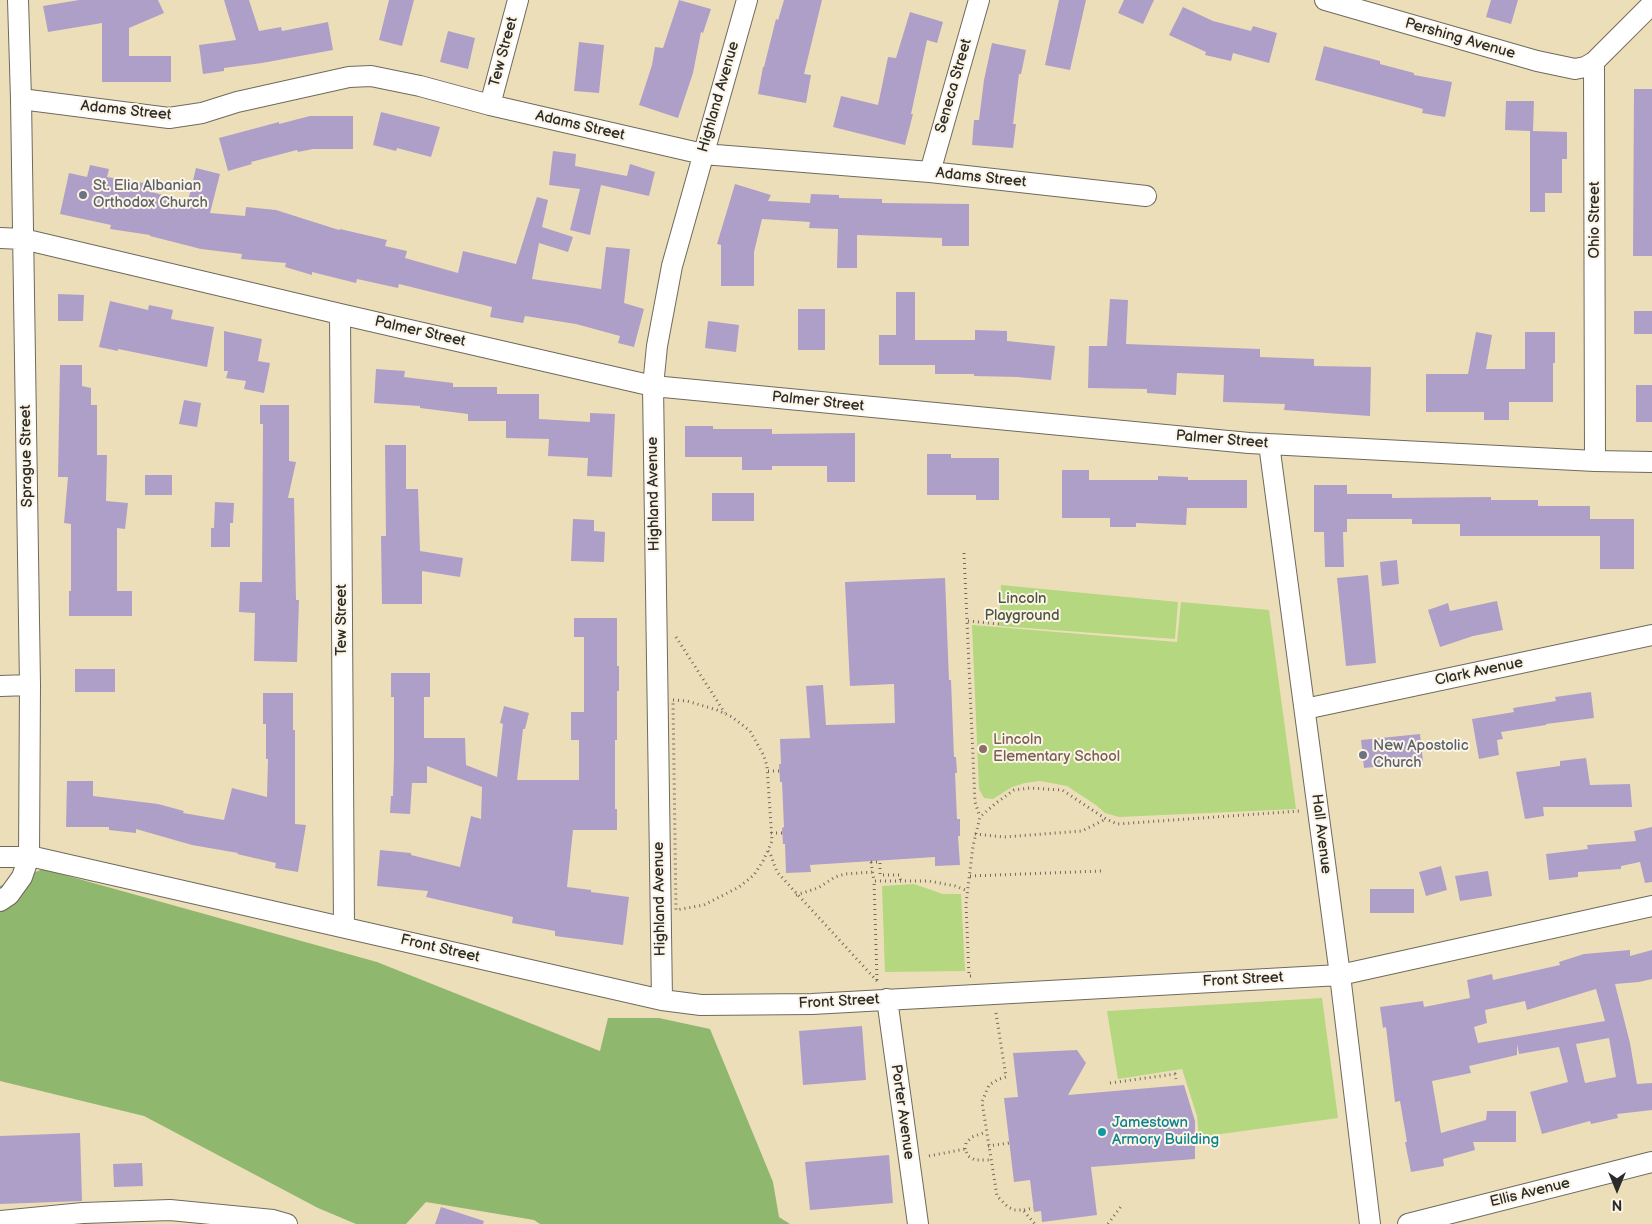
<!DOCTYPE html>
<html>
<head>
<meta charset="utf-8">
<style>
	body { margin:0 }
	#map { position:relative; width:1652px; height:1224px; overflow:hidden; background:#eddeba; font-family:"Balsamiq Sans",sans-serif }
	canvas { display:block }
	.north { position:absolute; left:1592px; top:1164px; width:50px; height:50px; -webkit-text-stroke:4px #fcf5e5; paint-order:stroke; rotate:180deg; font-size:14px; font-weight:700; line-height:20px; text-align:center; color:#2b2b2b }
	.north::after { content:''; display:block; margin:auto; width:18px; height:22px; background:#2b2b2b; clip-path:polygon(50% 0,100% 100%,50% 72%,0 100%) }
</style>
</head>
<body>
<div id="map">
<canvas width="1652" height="1224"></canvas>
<div class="north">N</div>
</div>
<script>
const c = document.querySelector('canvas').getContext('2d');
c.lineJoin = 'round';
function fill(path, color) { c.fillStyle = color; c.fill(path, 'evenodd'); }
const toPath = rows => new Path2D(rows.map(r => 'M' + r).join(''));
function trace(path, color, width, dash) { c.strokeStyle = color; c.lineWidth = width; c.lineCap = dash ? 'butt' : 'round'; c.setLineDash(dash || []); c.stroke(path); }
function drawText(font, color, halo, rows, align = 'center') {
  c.font = font + ' "Balsamiq Sans",sans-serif'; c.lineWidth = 4; c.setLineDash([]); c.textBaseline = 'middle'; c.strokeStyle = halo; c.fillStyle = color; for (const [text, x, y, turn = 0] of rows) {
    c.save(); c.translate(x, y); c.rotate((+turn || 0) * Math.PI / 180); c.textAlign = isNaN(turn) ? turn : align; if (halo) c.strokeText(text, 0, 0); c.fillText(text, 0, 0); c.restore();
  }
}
fill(toPath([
	[1001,585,1178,602,1175,639,999,626],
	[1181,602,1269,610,1296,809,1119,817,1105,813,1096,805,1067,786,1040,781,1025,783,1012,787,993,799,984,798,979,789,972,625,1177,642],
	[914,884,943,894,961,894,965,971,885,972,882,886],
	[1322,998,1338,1118,1199,1137,1197,1116,1182,1069,1118,1079,1107,1011]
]), '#b4d77f');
fill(toPath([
	[43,869,377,962,600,1051,608,1018,659,1018,710,1029,773,1182,779,1217,790,1224,540,1224,534,1220,426,1202,406,1224,356,1224,318,1208,144,1116,0,1081,0,886]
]), '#8fb86e');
fill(toPath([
	[79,0,158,0,164,13,129,28,129,56,171,56,171,82,102,82,102,23,48,32,43,6],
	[224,0,249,0,259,31,281,27,282,31,328,22,333,50,262,63,224,68,224,71,203,74,199,45,236,40],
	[389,0,414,0,402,46,379,40],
	[679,0,711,9,703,33,701,32,693,73,678,118,639,105,652,65,655,47,663,48],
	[784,0,822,0,804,74,811,75,806,103,758,94,763,67,764,67,776,19,778,20],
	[1059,0,1086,0,1070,70,1045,65],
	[1124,0,1154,0,1143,24,1118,13],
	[1491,0,1518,0,1511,24,1486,17],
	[1183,7,1213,21,1251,31,1253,26,1277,33,1269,63,1233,53,1231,61,1205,55,1206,52,1169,35],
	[910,12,943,22,937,43,927,40,911,114,913,114,905,145,833,127,841,96,878,105,888,57,896,58],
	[448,31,475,38,468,69,440,62],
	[579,42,604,45,599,93,574,91],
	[992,43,1026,50,1021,74,1019,74,1013,124,1016,124,1013,148,972,145,974,120,979,120,984,80],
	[1324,46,1380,61,1380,64,1414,73,1414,75,1452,82,1445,117,1422,113,1423,109,1315,80],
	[1634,89,1652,89,1652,256,1633,256],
	[1506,101,1534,101,1533,131,1567,132,1567,159,1562,159,1562,193,1545,193,1545,212,1530,212,1530,131,1505,130],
	[381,112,440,127,431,157,397,148,396,151,373,145],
	[310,116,353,116,353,149,313,149,298,152,297,150,251,162,252,164,228,171,219,138,279,122,279,124],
	[553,151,576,154,575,166,627,176,630,164,655,172,649,196,601,185,590,235,570,230,580,189,549,185],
	[90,165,109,169,107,177,144,183,143,190,188,201,196,168,220,174,210,213,245,216,246,207,276,210,339,230,340,229,387,240,385,246,407,251,405,258,458,273,463,251,516,264,537,197,548,200,542,227,573,237,568,252,539,243,532,279,601,289,606,247,630,249,624,303,644,309,634,347,618,343,620,336,576,324,525,316,523,323,490,317,492,307,399,284,398,288,357,279,356,283,312,272,312,275,285,267,286,263,241,259,242,254,201,249,150,236,150,235,110,229,111,225,60,214,69,173,87,177],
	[735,184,771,195,768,201,810,203,811,194,839,195,839,198,882,199,882,203,969,204,969,246,942,246,942,238,857,235,857,268,837,268,838,229,809,228,810,222,762,219,754,252,754,286,721,286,721,245,717,244],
	[896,292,915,292,915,340,975,340,975,330,1007,331,1007,341,1055,346,1051,380,1017,377,974,376,974,374,935,374,935,365,879,365,879,335,896,335],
	[58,294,84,295,83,321,58,321],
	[1110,299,1128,300,1126,344,1260,349,1260,357,1314,359,1314,366,1371,367,1370,416,1284,410,1285,404,1223,402,1224,375,1177,373,1176,395,1147,393,1147,389,1088,388,1089,346,1107,346],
	[110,301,148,310,149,305,173,310,171,319,214,327,207,367,118,349,118,351,99,347],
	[798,309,825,309,825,350,798,350],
	[1634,311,1652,311,1652,334,1634,334],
	[708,321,739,325,736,352,705,348],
	[224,331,262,339,258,361,270,363,264,393,244,389,246,381,226,378,228,371,224,371],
	[1476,332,1492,335,1486,369,1525,369,1525,332,1555,332,1555,363,1553,363,1553,402,1509,402,1509,420,1484,420,1484,412,1426,412,1426,374,1468,374],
	[60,365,82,365,82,386,91,388,91,405,97,405,97,455,107,455,106,501,128,503,125,529,117,528,117,591,132,591,132,616,69,616,69,591,71,591,71,524,64,523,68,477,58,477],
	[376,369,405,371,404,377,453,383,453,387,497,387,497,394,539,394,539,419,590,422,590,413,615,414,612,477,587,476,588,458,548,456,549,439,506,438,506,421,468,421,468,414,420,408,420,406,374,403],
	[1636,385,1652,385,1652,422,1636,422],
	[184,400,201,403,197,427,179,424],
	[260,405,289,405,289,461,296,462,288,498,294,498,296,600,299,600,297,662,254,661,255,613,239,612,240,582,262,582,263,424,260,424],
	[685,426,713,426,713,429,772,429,772,434,855,433,855,482,827,482,827,466,772,466,772,470,742,470,742,457,685,457],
	[385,445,406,445,406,489,418,489,420,551,463,558,460,577,422,571,422,604,382,604,381,536,386,536],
	[927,454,951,454,951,458,999,458,999,500,976,500,976,495,927,495],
	[1062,470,1089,470,1089,480,1158,480,1158,476,1188,477,1188,480,1247,480,1247,508,1187,508,1186,525,1136,523,1136,527,1110,527,1110,518,1062,518],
	[145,475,172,475,172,495,145,495],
	[1314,485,1347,485,1347,494,1392,494,1392,498,1491,497,1491,500,1538,500,1538,506,1590,506,1590,519,1634,519,1634,569,1600,569,1600,536,1460,536,1460,524,1412,524,1412,519,1347,519,1347,532,1343,532,1344,567,1325,567,1324,532,1314,532],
	[712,493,754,493,754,521,712,521],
	[215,502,234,503,233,523,230,523,230,547,211,547,211,528,214,528],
	[573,519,594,520,594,531,605,532,604,562,571,561],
	[1397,560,1399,584,1382,586,1380,562],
	[1368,575,1376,663,1346,666,1337,578],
	[945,578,949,680,951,680,954,757,956,757,957,773,955,773,957,819,960,819,960,836,958,836,960,865,935,866,935,857,810,865,811,872,786,873,785,844,783,844,782,828,784,827,782,782,780,782,779,764,781,764,780,739,810,738,806,686,823,685,826,725,895,723,894,684,850,686,845,582],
	[1497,601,1503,630,1473,636,1440,647,1428,610,1448,603,1450,611],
	[574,618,617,618,617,666,619,666,619,691,617,691,617,740,615,740,615,809,617,809,617,830,573,830,567,887,591,890,591,892,629,897,623,945,555,936,555,931,512,923,513,917,426,897,428,891,377,886,380,850,411,853,411,855,460,867,471,816,481,819,482,787,427,766,427,783,412,783,410,814,390,813,391,796,393,796,394,756,394,697,391,697,391,673,430,673,430,697,424,697,424,738,465,738,466,765,497,777,503,724,500,723,504,706,529,713,525,729,523,729,517,780,579,780,579,740,571,740,571,712,584,712,584,637,574,637],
	[75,669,115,669,115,692,75,692],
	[1591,692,1594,718,1546,724,1546,725,1501,732,1503,739,1497,740,1499,755,1479,759,1472,719,1514,712,1513,708,1556,701,1555,697],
	[263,693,293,693,293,730,295,730,295,824,306,825,298,872,275,868,276,863,237,854,238,853,192,845,136,829,136,833,109,830,109,827,66,827,67,781,93,781,93,796,158,804,184,811,183,813,224,820,232,788,267,797,268,759,266,759,266,724,263,724],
	[1420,734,1423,762,1364,768,1361,740],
	[1586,758,1590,785,1630,784,1632,807,1543,807,1544,816,1525,819,1516,772,1560,766,1560,761],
	[1652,827,1652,882,1645,883,1640,862,1621,866,1621,869,1578,872,1578,877,1549,880,1546,854,1588,849,1587,845,1636,841,1634,831],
	[1441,866,1447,890,1426,896,1419,872],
	[1488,871,1492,896,1460,901,1455,876],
	[1370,889,1414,889,1414,913,1370,913],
	[1630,950,1630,956,1652,950,1652,979,1639,982,1615,984,1630,1043,1637,1084,1652,1083,1652,1110,1617,1114,1618,1118,1591,1124,1590,1121,1542,1134,1530,1092,1568,1082,1559,1047,1519,1054,1517,1044,1517,1055,1469,1066,1471,1073,1432,1081,1441,1133,1486,1120,1487,1111,1516,1111,1516,1142,1473,1142,1475,1150,1443,1159,1444,1166,1411,1172,1405,1142,1407,1142,1400,1101,1395,1102,1386,1027,1383,1028,1380,1007,1423,1001,1424,1007,1470,998,1467,980,1492,974,1493,980,1560,965,1559,962,1584,954],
	[1596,989,1605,1021,1478,1043,1474,1027,1487,1023,1485,1010,1525,1001,1527,1010],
	[1609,1038,1616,1077,1585,1083,1576,1044],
	[862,1026,866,1080,803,1085,799,1031],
	[1077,1050,1086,1063,1068,1095,1184,1085,1195,1121,1195,1159,1091,1167,1097,1215,1042,1222,1041,1211,1034,1212,1030,1180,1014,1182,1004,1098,1018,1097,1013,1053],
	[80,1133,82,1201,0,1204,0,1136],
	[889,1155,893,1203,810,1210,805,1162],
	[142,1163,143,1186,114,1187,113,1164],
	[441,1207,484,1221,483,1224,435,1224]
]), '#ae9fc8');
const street = toPath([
	[1325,0,1537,61,1575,69,1585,67,1594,62],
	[21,99,169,118,202,113,237,102,349,77,371,76,420,86,490,105,703,154,930,172,1146,196],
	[490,105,518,0],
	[930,172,979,0],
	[0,238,23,239,340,314,653,386,1249,443,1595,461,1652,462],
	[340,314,344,927],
	[1269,444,1340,975,1370,1224],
	[1595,461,1594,62,1652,4],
	[0,686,30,685],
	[1305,709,1652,635],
	[0,857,34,857,662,1000,701,1005,812,1004,1340,975,1652,906],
	[0,901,9,895,22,877,29,857,30,685,21,99,18,0],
	[887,999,918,1224],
	[662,1000,653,386,657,346,672,266,747,0],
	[0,1221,83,1213,170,1210,273,1220,287,1224],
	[1408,1224,1652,1162]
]);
trace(street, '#6f6a5d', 22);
trace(toPath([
	[964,553,975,802,980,817],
	[968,621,999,624],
	[676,637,725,713],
	[673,700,687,701,717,710,732,717,750,731,764,756,767,766,772,841,763,861,754,875,739,887,704,905,676,910,673,700],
	[768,771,779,771],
	[771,833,782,833],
	[975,834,1004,837,1082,831,1106,819],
	[768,851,770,853,777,872,877,981],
	[871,862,880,862,880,875,899,875,901,881],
	[871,862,874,881],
	[970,876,1101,871],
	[796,895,818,888,835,877,845,874,873,872],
	[971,976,969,976,966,904,973,846,980,817,996,803,1014,790,1030,788,1062,790,1106,819,1117,824,1300,811],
	[877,980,874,881,929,881,955,886,968,891],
	[996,1013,1006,1077,999,1079,989,1085,982,1102,997,1196,1008,1207,1014,1210,1023,1210,1035,1224],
	[1110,1083,1175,1074,1176,1079],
	[988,1146,1009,1143],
	[965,1149,966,1143,972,1137,986,1132],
	[929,1156,965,1149,968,1156,975,1160,991,1160],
	[1024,1210,1034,1208],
	[1108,1224,1122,1205]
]), '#6f6a5d', 3, [1, 4]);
trace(street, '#fff', 20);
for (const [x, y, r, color] of [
	[83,195,5,"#6b7280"],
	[983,749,5,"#8d6e63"],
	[1363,755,5,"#6b7280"],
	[1102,1132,5,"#0f9aa8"]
]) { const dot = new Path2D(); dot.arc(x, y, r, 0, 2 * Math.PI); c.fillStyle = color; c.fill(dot); trace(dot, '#fcf5e5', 2); }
drawText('15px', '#2b2b2b', '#fcf5e5', [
	["Pershing Avenue",1460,39,16],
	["Tew Street",504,52,-75],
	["Seneca Street",954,86,-74],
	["Highland Avenue",719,97,-74],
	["Adams Street",126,111,6],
	["Adams Street",580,126,13],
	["Adams Street",981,178,6],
	["Ohio Street",1595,220,-90],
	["Palmer Street",420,332,13],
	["Palmer Street",818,402,6],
	["Palmer Street",1222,440,5],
	["Sprague Street",27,456,-91],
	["Highland Avenue",654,494,-91],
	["Tew Street",342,620,-90],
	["Clark Avenue",1479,672,-12],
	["Hall Avenue",1321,834,83],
	["Highland Avenue",660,899,-91],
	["Front Street",440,949,13],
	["Front Street",1243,980,-3],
	["Front Street",839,1002,-3],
	["Porter Avenue",902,1112,82],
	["Ellis Avenue",1530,1193,-14]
]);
drawText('15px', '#5b616d', '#fcf5e5', [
	["St. Elia Albanian",93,186],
	["Orthodox Church",93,203],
	["New Apostolic",1373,746],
	["Church",1373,763]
], 'left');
drawText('15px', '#4d5640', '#fcf5e5', [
	["Lincoln",1022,599],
	["Playground",1022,616]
]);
drawText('15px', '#785e54', '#fcf5e5', [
	["Lincoln",993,740],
	["Elementary School",993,757]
], 'left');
drawText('15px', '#0d838f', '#fcf5e5', [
	["Jamestown",1112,1123],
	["Armory Building",1112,1140]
], 'left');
</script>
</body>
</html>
